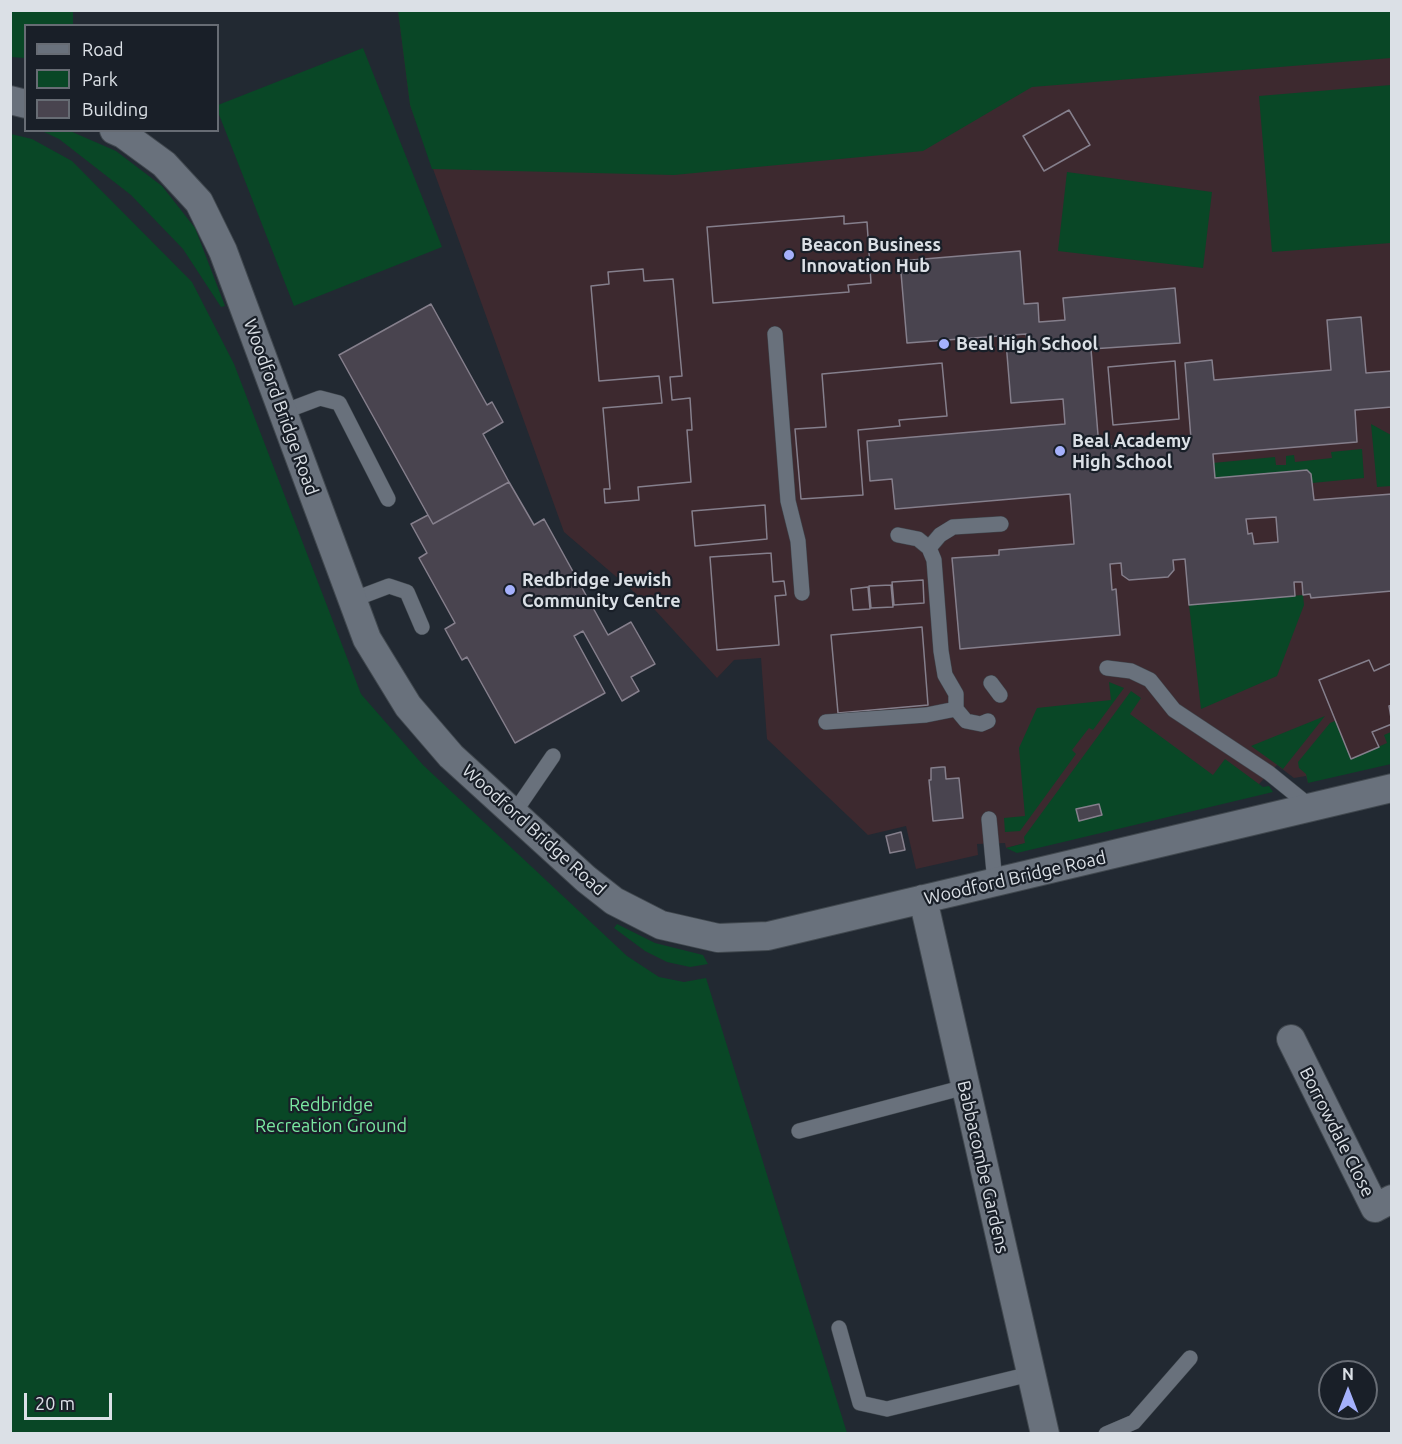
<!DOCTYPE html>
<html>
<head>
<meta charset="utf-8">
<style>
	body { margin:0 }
	#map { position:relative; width:1402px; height:1444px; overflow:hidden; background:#222932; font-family:Ubuntu,sans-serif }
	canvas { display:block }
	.frame { position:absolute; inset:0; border:12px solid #dbe0e6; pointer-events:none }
	.legend { position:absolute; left:24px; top:24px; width:195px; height:108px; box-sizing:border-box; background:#191f28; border:2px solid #676c74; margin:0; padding:8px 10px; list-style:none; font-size:18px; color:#dbe0e6 }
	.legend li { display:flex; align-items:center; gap:12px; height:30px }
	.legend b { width:30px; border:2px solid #676c74 }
	.north { position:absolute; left:1318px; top:1360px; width:60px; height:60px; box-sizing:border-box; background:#191f28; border:2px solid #676c74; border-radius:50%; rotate:0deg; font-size:16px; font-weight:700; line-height:24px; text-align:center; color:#dbe0e6 }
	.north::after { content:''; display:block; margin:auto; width:21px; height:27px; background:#a5b1fc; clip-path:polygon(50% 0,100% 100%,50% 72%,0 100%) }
	.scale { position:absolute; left:24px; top:1393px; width:88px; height:27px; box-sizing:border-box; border:3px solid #dbe0e6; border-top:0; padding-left:8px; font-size:18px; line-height:21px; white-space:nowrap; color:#dbe0e6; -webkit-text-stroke:4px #191f28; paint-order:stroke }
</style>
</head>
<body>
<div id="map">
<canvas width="1402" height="1444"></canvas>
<div class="frame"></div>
<ul class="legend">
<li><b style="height:8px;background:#69717c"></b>Road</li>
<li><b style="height:16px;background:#094726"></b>Park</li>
<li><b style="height:16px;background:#49444f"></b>Building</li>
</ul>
<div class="north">N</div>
<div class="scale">20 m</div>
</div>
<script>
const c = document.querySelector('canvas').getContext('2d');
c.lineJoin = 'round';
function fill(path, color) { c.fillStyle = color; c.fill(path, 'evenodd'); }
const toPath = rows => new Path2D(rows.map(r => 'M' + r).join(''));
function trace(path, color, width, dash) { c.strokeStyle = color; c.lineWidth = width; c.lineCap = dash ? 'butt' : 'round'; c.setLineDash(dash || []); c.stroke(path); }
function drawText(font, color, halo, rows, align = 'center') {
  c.font = font + ' Ubuntu,sans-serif'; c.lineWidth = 4.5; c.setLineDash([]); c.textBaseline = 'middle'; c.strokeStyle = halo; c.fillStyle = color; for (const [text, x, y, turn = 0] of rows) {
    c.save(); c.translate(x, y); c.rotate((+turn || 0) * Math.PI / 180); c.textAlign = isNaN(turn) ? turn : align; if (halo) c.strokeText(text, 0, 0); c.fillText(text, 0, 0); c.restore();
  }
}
fill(toPath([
	[398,11,1391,11,1391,758,1308,783,1306,776,1294,778,1277,765,1259,784,1260,787,1006,848,1005,843,977,844,978,855,916,869,906,826,868,835,767,739,761,658,734,660,717,678,655,610,564,532,410,105]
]), '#3d292f');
fill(toPath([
	[1391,10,1391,58,1032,87,923,151,674,175,432,169,410,105,398,11],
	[10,11,73,11,73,25,26,26,25,58,11,57],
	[363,48,442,247,294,306,218,112,218,105],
	[1391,85,1391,243,1272,252,1259,96],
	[42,131,70,131,116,151,162,186,195,228,225,306,221,307,183,249,131,195,59,139],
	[11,134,32,139,72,161,192,282,234,364,361,694,423,765,627,956,659,977,684,982,706,978,847,1433,11,1433],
	[1067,172,1212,192,1203,268,1058,251],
	[1371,424,1391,435,1391,486,1377,487],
	[1362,449,1364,478,1312,483,1311,474,1307,470,1215,478,1213,463,1275,457,1276,465,1286,465,1286,456,1294,455,1295,462,1332,458,1331,452],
	[1303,595,1304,605,1277,676,1201,709,1189,605],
	[1109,682,1124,688,1093,730,1089,728,1072,750,1076,754,1020,831,1005,832,1004,818,1025,816,1019,748,1037,708,1111,700],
	[1131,691,1141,698,1130,714,1213,775,1225,759,1263,787,1269,786,1273,792,1017,853,1006,848,1025,843,1024,837],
	[1325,716,1283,769,1251,746],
	[1335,721,1351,759,1387,743,1384,735,1391,732,1391,764,1308,783,1306,774,1299,768,1298,762,1330,723],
	[617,924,655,943,703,955,708,964,690,967,667,962,645,951,614,928]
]), '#094726');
const building = toPath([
	[1069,110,1090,145,1044,171,1023,136,1069,110],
	[1069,110,1090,145,1044,171,1023,136,1069,110],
	[844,216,844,224,867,222,871,283,848,285,849,292,713,303,707,227,844,216],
	[844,216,844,224,867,222,871,283,848,285,849,292,713,303,707,227,844,216],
	[1020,251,1024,304,1038,303,1039,322,1065,320,1063,298,1175,288,1180,343,1091,349,1099,447,1191,439,1185,363,1212,360,1214,380,1331,370,1327,320,1361,317,1366,373,1392,371,1392,407,1355,410,1357,442,1213,454,1215,478,1307,470,1311,474,1314,500,1392,494,1392,591,1311,598,1310,594,1303,595,1302,582,1294,582,1295,596,1189,605,1185,559,1173,560,1174,570,1168,577,1129,580,1122,575,1121,563,1110,564,1112,590,1116,589,1120,635,960,649,952,558,999,555,999,550,1074,544,1070,494,895,509,892,479,870,481,867,441,1065,424,1063,399,1011,403,1006,342,1027,340,1026,334,907,343,900,261,1020,251],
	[1276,517,1278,542,1254,544,1252,533,1248,534,1246,519,1276,517],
	[643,269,644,281,673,279,682,376,670,377,672,400,690,398,692,430,687,430,691,482,638,487,639,500,605,503,604,489,610,489,603,408,662,403,659,376,599,381,591,286,609,284,608,272,643,269],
	[643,269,644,281,673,279,682,376,670,377,672,400,690,398,692,430,687,430,691,482,638,487,639,500,605,503,604,489,610,489,603,408,662,403,659,376,599,381,591,286,609,284,608,272,643,269],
	[431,304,487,405,492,402,503,422,483,434,509,482,433,524,339,355,431,304],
	[1175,361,1179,419,1113,425,1108,367,1175,361],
	[1175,361,1179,419,1113,425,1108,367,1175,361],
	[942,363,947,416,899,420,900,426,858,430,863,495,801,499,795,429,826,427,822,374,942,363],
	[942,363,947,416,899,420,900,426,858,430,863,495,801,499,795,429,826,427,822,374,942,363],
	[509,482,534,525,544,519,608,635,631,622,655,664,631,677,639,691,622,701,583,631,574,636,605,693,515,743,467,657,462,660,445,629,455,623,419,558,427,553,411,524,428,515,433,524,509,482],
	[765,505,767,539,695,546,692,511,765,505],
	[765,505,767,539,695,546,692,511,765,505],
	[771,553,773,582,784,581,786,595,775,596,779,645,717,650,710,557,771,553],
	[771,553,773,582,784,581,786,595,775,596,779,645,717,650,710,557,771,553],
	[923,580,924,603,894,605,892,582,923,580],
	[923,580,924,603,894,605,892,582,923,580],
	[891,585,893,607,871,608,869,586,891,585],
	[891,585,893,607,871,608,869,586,891,585],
	[868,587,870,609,853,610,851,589,868,587],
	[868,587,870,609,853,610,851,589,868,587],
	[922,627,928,705,838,713,831,635,922,627],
	[922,627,928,705,838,713,831,635,922,627],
	[1369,660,1374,671,1392,663,1392,705,1389,706,1392,724,1372,732,1379,747,1351,759,1319,680,1369,660],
	[1369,660,1374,671,1392,663,1392,705,1389,706,1392,724,1372,732,1379,747,1351,759,1319,680,1369,660],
	[942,767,945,767,946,779,959,778,963,818,933,821,929,780,931,780,931,768,942,767],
	[1099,804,1102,815,1079,821,1076,809,1099,804],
	[901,832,905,850,890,853,886,836,901,832]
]);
fill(building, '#49444f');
trace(building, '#857f8c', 1.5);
const lane = toPath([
	[775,334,788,501,798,541,802,593],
	[283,412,320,398,339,403,388,499],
	[898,535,918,539,929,548,934,560,941,651,945,675,956,694,956,709,966,721,981,724,988,721],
	[929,548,940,535,953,527,1001,524],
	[352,600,389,586,407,592,422,627],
	[1107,668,1131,671,1150,680,1174,710,1269,773,1311,807],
	[991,683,1000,695],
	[826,722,926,715,956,709],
	[514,813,553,756],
	[989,819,995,883],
	[799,1131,965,1087],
	[839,1328,860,1403,887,1409,1030,1374],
	[1106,1434,1134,1422,1190,1358]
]);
const street = toPath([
	[10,100,26,104],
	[114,130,123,134,164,164,199,202,223,251,367,639,408,706,451,756,586,879,614,901,661,925,718,938,768,936,1392,788],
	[923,899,1045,1434],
	[1291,1039,1375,1208,1392,1199]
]);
trace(lane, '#41484f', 16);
trace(street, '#41484f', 30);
trace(lane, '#69717c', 15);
trace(street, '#69717c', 28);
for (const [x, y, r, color] of [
	[789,255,6,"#a5b1fc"],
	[944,344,6,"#a5b1fc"],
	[1060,451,6,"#a5b1fc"],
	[510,590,6,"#a5b1fc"]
]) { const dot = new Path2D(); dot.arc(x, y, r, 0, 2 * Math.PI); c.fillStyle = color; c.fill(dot); trace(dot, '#191f28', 2); }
drawText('bold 18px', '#dbe0e6', '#191f28', [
	["Beacon Business",801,245],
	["Innovation Hub",801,266],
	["Beal High School",956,344],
	["Beal Academy",1072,441],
	["High School",1072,462],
	["Redbridge Jewish",522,580],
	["Community Centre",522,601]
], 'left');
drawText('18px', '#dbe0e6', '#191f28', [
	["Woodford Bridge Road",281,407,70],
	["Woodford Bridge Road",534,830,42],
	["Woodford Bridge Road",1015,878,-13],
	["Borrowdale Close",1337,1132,63],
	["Babbacombe Gardens",983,1167,77]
]);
drawText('18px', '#7ae8a1', '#191f28', [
	["Redbridge",331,1105],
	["Recreation Ground",331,1126]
]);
</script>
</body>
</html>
